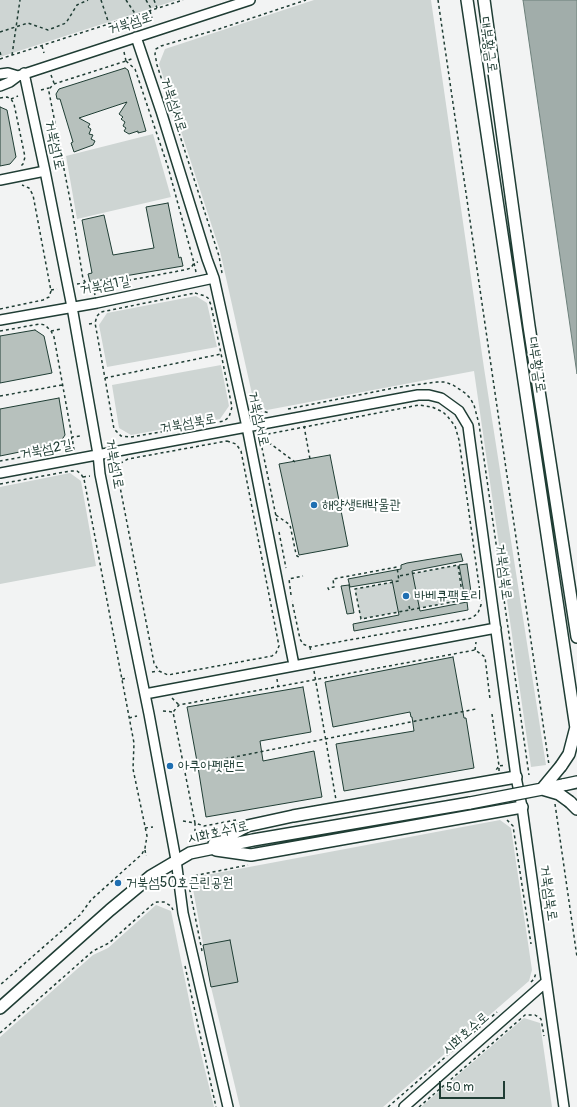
<!DOCTYPE html>
<html>
<head>
<meta charset="utf-8">
<style>
	body { margin:0 }
	#map { position:relative; width:577px; height:1107px; overflow:hidden; background:#f2f3f3; font-family:Pangolin,sans-serif }
	canvas { display:block }
	.scale { position:absolute; left:439px; top:1081px; width:66px; height:18px; box-sizing:border-box; border:2px solid #1f3d34; border-top:0; padding-left:5px; font-size:12px; line-height:14px; white-space:nowrap; color:#1f3d34; -webkit-text-stroke:3px #fff; paint-order:stroke }
</style>
</head>
<body>
<div id="map">
<canvas width="577" height="1107"></canvas>
<div class="scale">50 m</div>
</div>
<script>
const c = document.querySelector('canvas').getContext('2d');
c.lineJoin = 'round';
function fill(path, color) { c.fillStyle = color; c.fill(path, 'evenodd'); }
const toPath = rows => new Path2D(rows.map(r => 'M' + r).join(''));
function trace(path, color, width, dash) { c.strokeStyle = color; c.lineWidth = width; c.lineCap = dash ? 'butt' : 'round'; c.setLineDash(dash || []); c.stroke(path); }
function drawText(font, color, halo, rows, align = 'center') {
  c.font = font + ' Pangolin,"Poor Story",sans-serif'; c.lineWidth = 4; c.setLineDash([]); c.textBaseline = 'middle'; c.strokeStyle = halo; c.fillStyle = color; for (const [text, x, y, turn = 0] of rows) {
    c.save(); c.translate(x, y); c.rotate((+turn || 0) * Math.PI / 180); c.textAlign = isNaN(turn) ? turn : align; if (halo) c.strokeText(text, 0, 0); c.fillText(text, 0, 0); c.restore();
  }
}
fill(toPath([
	[0,0,177,0,0,57],
	[314,0,431,0,484,368,546,765,531,767,474,371,267,410,254,403,220,251,159,64,165,49],
	[153,134,171,197,77,219,66,156],
	[196,296,207,303,217,347,107,367,99,325,107,313],
	[221,365,229,406,220,419,131,435,119,428,112,385],
	[70,473,81,481,96,566,0,584,0,487],
	[458,565,463,600,361,619,355,589,399,581,399,576],
	[500,820,511,828,532,970,529,981,383,1107,240,1107,211,987,193,889,201,876],
	[156,905,171,911,195,1029,214,1107,0,1107,0,1037,93,955,108,948],
	[524,1018,540,1023,552,1107,421,1107]
]), '#ced5d3');
const water = toPath([
	[523,0,577,0,577,374,523,0]
]);
fill(water, '#a1adaa');
trace(water, '#6d807b', 1);
const building = toPath([
	[125,68,128,70,146,131,138,133,138,131,129,134,124,131,126,128,123,126,125,122,121,119,123,117,119,114,127,102,79,118,90,124,88,127,91,129,89,134,93,135,91,139,95,141,93,145,74,152,71,143,73,142,60,99,57,99,56,94,59,89,125,68],
	[0,107,7,110,16,157,10,164,0,166,0,107],
	[168,203,179,258,181,257,183,266,90,282,88,274,92,273,82,220,104,215,113,255,154,248,146,207,168,203],
	[35,330,44,336,52,373,0,383,0,336,35,330],
	[59,398,65,435,59,444,0,456,0,409,59,398],
	[330,455,348,546,299,555,279,464,330,455],
	[461,554,463,561,412,571,420,611,467,602,468,610,354,631,353,624,399,615,392,580,350,587,348,579,401,569,401,565,407,563,461,554],
	[467,564,471,592,464,593,459,565,467,564],
	[349,585,354,613,347,614,341,586,349,585],
	[453,657,464,718,466,718,474,768,344,791,336,744,414,731,412,717,411,717,410,712,333,727,325,682,453,657],
	[303,687,311,732,260,741,263,761,314,751,322,797,206,817,198,767,187,707,303,687],
	[230,940,238,982,211,987,203,945,230,940]
]);
fill(building, '#b7c1bd');
trace(building, '#1f3d34', 1);
const minor = toPath([
	[136,37,161,111,207,259,214,278,247,427,294,665],
	[24,73,45,171,72,307,98,454,100,474,149,714,176,860,183,913,228,1107],
	[0,74,8,73,18,76],
	[0,86,10,82,18,76,250,0],
	[0,180,45,171],
	[0,320,97,303,214,278],
	[0,473,418,395,429,395,441,398,459,411,468,426,469,434,516,777,522,807,564,1107],
	[145,694,496,628],
	[404,1107,546,982]
]);
const major = toPath([
	[467,0,577,735],
	[484,0,529,326,577,637],
	[561,766,569,754,576,727],
	[563,785,577,782],
	[570,802,577,809],
	[214,844,247,826,293,816,516,777],
	[216,850,251,855,522,807],
	[0,1008,110,910,151,876,190,853,253,840,470,803]
]);
trace(minor, '#1f3d34', 12);
trace(major, '#1f3d34', 14);
trace(toPath([
	[101,0,109,24],
	[126,0,136,15],
	[146,0,152,10],
	[154,0,157,8],
	[438,0,549,765],
	[150,11,152,18],
	[115,23,117,30],
	[0,32,28,23,48,30,66,23,77,5,88,0],
	[42,46,44,53],
	[0,52,2,59],
	[124,52,126,61,134,58],
	[12,55,20,0],
	[0,59,183,0],
	[126,61,135,69,168,167,194,263,191,268,184,270,93,287,88,286,83,279,73,215,49,92,50,88,54,84,126,61],
	[51,75,54,83],
	[41,90,49,88],
	[0,98,7,97,11,99,14,104,25,157,23,164,20,167],
	[11,99,18,96],
	[196,272,194,263,198,262],
	[222,273,219,256,157,65,155,54,156,49,161,46,219,29,306,0],
	[77,284,85,283],
	[93,287,95,295],
	[51,290,57,289],
	[195,293,205,296,208,298,211,305,232,407,229,417,224,421,131,437,121,436,114,429,96,328,95,323,97,316,101,312,106,311,195,293],
	[0,309,43,300,49,297,51,291,33,195,29,188,22,185],
	[89,324,95,323],
	[0,331,40,324,45,325,51,331,54,337,72,437,70,444,61,450,0,461],
	[51,331,61,329],
	[105,378,221,354],
	[0,396,62,385],
	[251,401,259,410,269,413],
	[288,409,399,387,437,382,445,382,453,385,465,393,470,398,474,405,479,424,529,775],
	[304,426,310,459],
	[264,439,295,462],
	[227,441,236,444,241,451,279,646,276,653,272,656,168,675,159,671,154,663,117,471,121,463,128,459,227,441],
	[74,450,72,437,80,436],
	[83,477,90,476],
	[0,484,70,471,77,471,81,474,84,479,134,743,133,769,147,836,145,848,142,854,91,900,80,915,0,985],
	[276,515,290,525,296,554,297,556,299,557],
	[277,521,262,448,263,440,268,434,419,405,432,407,443,412,448,417,455,426,459,440,481,600,481,605,478,613,472,618,310,647,303,644,300,639,292,601],
	[279,532,286,568],
	[329,590,328,588,334,587,333,579,397,567,399,581,355,589,361,619,463,600,458,565,399,576],
	[291,595,289,579,303,576],
	[409,606,410,610],
	[310,647,311,653],
	[475,650,476,642],
	[314,671,336,800],
	[152,672,158,671],
	[122,679,128,678],
	[277,679,278,686],
	[172,698,179,705],
	[163,711,173,712],
	[492,714,499,766,496,770],
	[129,718,137,716],
	[184,767,476,709],
	[499,771,499,766,506,765],
	[555,804,577,957],
	[236,820,204,826,195,823,173,712,179,705,475,650,485,657,490,699],
	[507,820,513,826,531,944],
	[183,821,195,823,195,835],
	[145,828,153,827],
	[145,850,146,856],
	[202,951,190,891,190,882,195,876,198,875,248,865],
	[185,966,216,1107],
	[531,982,534,979,536,973],
	[0,1033,93,951,109,943,154,903,157,902,164,902,171,906,173,910],
	[388,1107,497,1012],
	[419,1107,525,1015,535,1015,541,1019,544,1036]
]), '#1f3d34', 1.5, [3, 3]);
trace(minor, '#fff', 9);
trace(major, '#fff', 11);
const majorBridge = toPath([
	[561,766,542,789,559,794,570,802],
	[470,803,563,785]
]);
trace(majorBridge, '#1f3d34', 14, []);
trace(majorBridge, '#fff', 11);
for (const [x, y, r, color] of [
	[314,505,4,"#1f6fb2"],
	[406,596,4,"#1f6fb2"],
	[170,766,4,"#1f6fb2"],
	[118,883,4,"#1f6fb2"]
]) { const dot = new Path2D(); dot.arc(x, y, r, 0, 2 * Math.PI); c.fillStyle = color; c.fill(dot); trace(dot, '#fff', 1.5); }
drawText('14px', '#1f3d34', '#fff', [
	["거북섬로",130,24,-18],
	["대부황금로",488,45,82],
	["거북섬서로",173,105,72],
	["거북섬1로",54,145,78],
	["거북섬1길",105,286,-11],
	["대부황금로",536,365,81],
	["거북섬서로",258,419,78],
	["거북섬북로",188,424,-10],
	["거북섬2길",46,450,-11],
	["거북섬1로",114,464,80],
	["거북섬북로",503,572,83],
	["시화호수1로",218,833,-13],
	["거북섬북로",548,893,82],
	["시화호수로",466,1034,-41]
]);
drawText('14px', '#1f3d34', '#fff', [
	["해양생태박물관",322,505],
	["바베큐팩토리",414,596],
	["아쿠아펫랜드",178,766],
	["거북섬50호근린공원",126,883]
], 'left');
</script>
</body>
</html>
